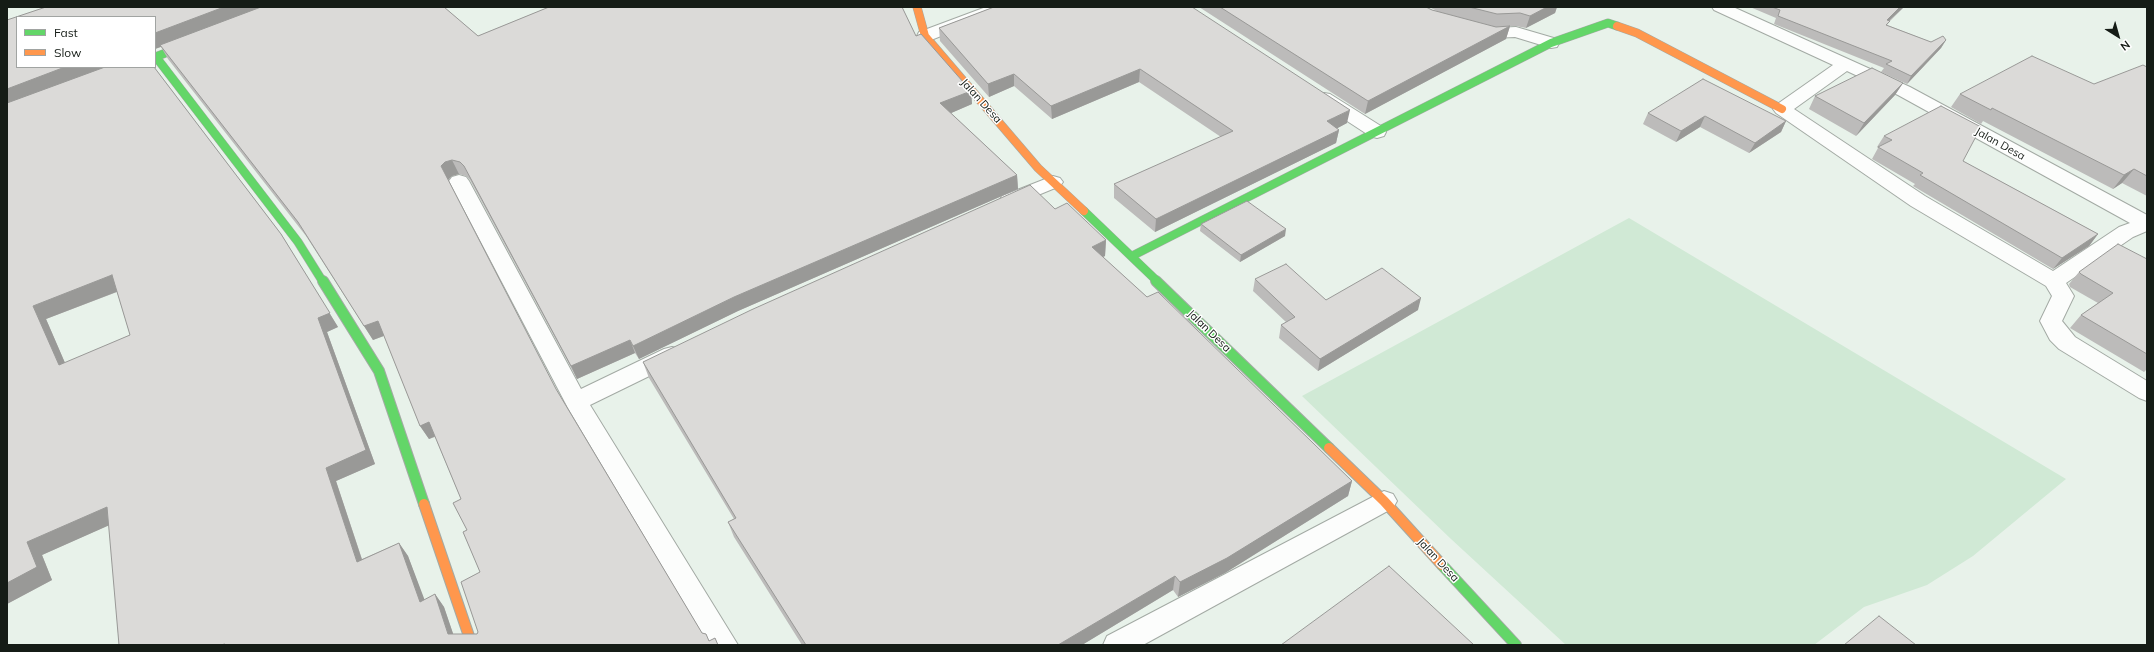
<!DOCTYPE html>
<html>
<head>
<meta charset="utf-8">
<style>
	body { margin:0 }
	#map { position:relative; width:2154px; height:652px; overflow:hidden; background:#e8f2ea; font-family:Mulish,sans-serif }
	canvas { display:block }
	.frame { position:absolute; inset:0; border:8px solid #151c16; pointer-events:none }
	.legend { position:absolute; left:16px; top:16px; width:140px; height:52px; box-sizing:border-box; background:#fff; border:1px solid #a1a4a2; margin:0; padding:5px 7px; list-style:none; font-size:12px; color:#151c16 }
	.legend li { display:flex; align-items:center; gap:8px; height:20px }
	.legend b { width:20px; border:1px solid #a1a4a2 }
	.north { position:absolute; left:2098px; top:16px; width:40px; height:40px; -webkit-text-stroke:3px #fff; paint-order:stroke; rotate:143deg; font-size:11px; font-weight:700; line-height:16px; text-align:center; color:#151c16 }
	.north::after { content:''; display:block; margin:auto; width:14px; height:18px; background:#151c16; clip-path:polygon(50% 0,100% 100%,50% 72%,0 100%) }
</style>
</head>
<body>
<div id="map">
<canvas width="2154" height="652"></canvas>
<div class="frame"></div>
<ul class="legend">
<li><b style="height:5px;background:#63d668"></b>Fast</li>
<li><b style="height:5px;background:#ff974d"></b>Slow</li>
</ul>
<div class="north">N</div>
</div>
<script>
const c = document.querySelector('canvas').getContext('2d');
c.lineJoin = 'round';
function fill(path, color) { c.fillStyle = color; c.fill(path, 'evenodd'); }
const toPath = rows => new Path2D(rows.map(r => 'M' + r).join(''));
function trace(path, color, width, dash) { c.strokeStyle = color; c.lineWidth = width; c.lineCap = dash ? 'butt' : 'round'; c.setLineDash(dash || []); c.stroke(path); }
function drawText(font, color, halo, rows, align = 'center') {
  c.font = font + ' Mulish,sans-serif'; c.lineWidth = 3; c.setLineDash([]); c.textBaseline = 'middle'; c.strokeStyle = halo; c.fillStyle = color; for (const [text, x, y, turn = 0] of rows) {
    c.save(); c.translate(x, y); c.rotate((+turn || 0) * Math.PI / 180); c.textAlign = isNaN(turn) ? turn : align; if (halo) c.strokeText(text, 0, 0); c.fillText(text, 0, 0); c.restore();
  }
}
fill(toPath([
	[1629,218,2066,479,1973,556,1927,585,1864,607,1814,645,1566,645,1451,539,1302,396]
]), '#d0e9d5');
const street = toPath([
	[986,7,1009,7,1007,10,931,40,919,40,917,36,919,32,986,7],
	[1712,7,1733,7,1910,87,2147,215,2147,231,2133,237,2066,283,2074,296,2062,321,2075,337,2147,381,2147,401,2139,398,2059,349,2050,340,2040,321,2052,296,2046,286,1911,206,1776,113,1773,109,1776,105,1833,65,1714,10,1712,7],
	[1847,71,1898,95,2130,223,2119,227,2053,271,1925,196,1794,109,1847,71],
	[1478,24,1493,28,1516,27,1557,39,1559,43,1557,47,1551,48,1515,37,1493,38,1472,33,1470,29,1472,25,1478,24],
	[1324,93,1330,94,1384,128,1386,132,1384,136,1377,138,1370,136,1318,102,1315,98,1318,94,1324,93],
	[459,175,466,177,469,181,581,389,664,349,672,347,680,349,683,355,680,361,590,405,738,645,709,645,568,408,449,181,452,177,459,175],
	[1053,176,1060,178,1063,182,1060,186,1009,207,1002,206,999,201,1002,196,1053,176],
	[1384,491,1393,494,1397,501,1393,508,1143,645,1103,645,1107,636,1384,491]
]);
const fastFar1 = toPath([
	[155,57,192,43],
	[156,57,298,242,323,282],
	[1084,211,1158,282],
	[1132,256,1551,43,1608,23,1617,26]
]);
const fast = toPath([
	[323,281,379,371,424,504],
	[1156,281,1329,448],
	[1442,565,1516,645]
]);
const slowFar1 = toPath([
	[917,7,925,36,1038,168,1084,211],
	[1617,26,1637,33,1782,109]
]);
const slow = toPath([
	[1329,448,1384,501,1442,565],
	[424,504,472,645]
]);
trace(street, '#a3aaa4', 2);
trace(fastFar1, '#a3aaa4', 9);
trace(fast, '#a3aaa4', 12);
trace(slowFar1, '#a3aaa4', 9);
trace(slow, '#a3aaa4', 12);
fill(street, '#fcfdfc');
trace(fastFar1, '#63d668', 8);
trace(fast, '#63d668', 10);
trace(slowFar1, '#ff974d', 8);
trace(slow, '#ff974d', 10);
fill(toPath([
	[46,7,444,7,478,36,549,7,902,7,916,36,921,34,971,91,972,104,951,113,1017,175,1018,189,738,311,639,359,635,353,577,379,470,180,466,176,459,174,452,176,448,180,556,389,702,633,706,634,709,641,715,638,718,645,119,645,109,525,42,555,52,580,7,604,7,20],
	[17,17,155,17,155,49,161,47,168,59,306,236,373,340,384,336,420,426,429,439,435,437,461,499,453,503,467,530,463,532,480,572,461,582,478,632,477,634,453,634,444,607,435,594,424,600,408,556,399,543,362,559,336,481,375,464,327,332,338,327,281,234,154,67,17,67],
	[117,292,130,335,65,363,46,319],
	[994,7,1347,123,1337,128,1339,130,1336,143,1155,232,1114,198,1114,184,1221,137,1139,82,1052,119,1014,86,989,97,940,41,939,28],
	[1199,7,1426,7,1432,10,1437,11,1429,7,1557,7,1555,13,1526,28,1516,26,1495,26,1510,26,1506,39,1365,114],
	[1750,7,1904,7,1890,21,1887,25,1931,42,1946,40,1941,48,1907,84,1881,72,1884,68,1774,24,1776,18],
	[2147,67,2147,196,2122,183,2113,189,1983,121,1981,124,1951,107,1960,94,2094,84],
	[1903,83,1895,95,1856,136,1809,109,1815,96],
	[1648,113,1786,121,1781,132,1749,153,1700,127,1676,142,1643,124],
	[1884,136,1963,161,2098,234,2089,246,2053,269,1913,186,1915,184,1872,159,1878,148,1877,147],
	[1055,209,1106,240,1105,256,1103,257,1147,297,1352,481,1348,496,1225,573,1178,597,1173,590,1082,645,802,645,734,537,728,522,734,519,649,378,643,362],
	[1201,224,1285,236,1240,262,1200,231],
	[2147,259,2147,369,2144,372,2070,328,2081,315,2098,303,2070,287,2069,284,2079,272],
	[1255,279,1326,300,1418,310,1318,371,1279,338,1281,325,1286,322,1253,291]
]), '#bcbbba');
fill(toPath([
	[224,7,266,7,155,49,155,33],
	[1547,7,1557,7,1555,13,1526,28,1530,16],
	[1900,7,1904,7,1882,27,1887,20],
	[1510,26,1506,39,1365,114,1368,101],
	[1946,40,1941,48,1907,84,1911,76],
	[65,67,109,67,7,107,7,89],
	[1140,69,1139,82,1052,119,1051,106],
	[1014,74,1014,86,989,97,988,84],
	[1903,83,1895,95,1856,136,1864,123],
	[971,91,972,104,942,117,940,103],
	[1350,110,1347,123,1325,135,1327,121],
	[1705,116,1700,127,1676,142,1681,131],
	[1786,121,1781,132,1749,153,1755,143],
	[1339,130,1336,143,1155,232,1156,219],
	[452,160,459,174,452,176,448,180,441,166,445,162],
	[2134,169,2122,183,2113,189,2124,175],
	[1017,175,1018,189,738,311,639,359,633,346,734,297],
	[1286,229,1285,236,1240,262,1241,255],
	[281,234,338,327,327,332,375,464,336,481,367,575,357,562,326,468],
	[2098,234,2089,246,2053,269,2062,258],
	[1106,240,1105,256,1092,262,1092,247],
	[112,275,124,289,46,319,72,379,59,365,33,306],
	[1421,298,1418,310,1318,371,1320,359],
	[378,321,386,335,373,340,364,326],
	[630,340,635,353,577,379,571,366],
	[429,422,438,435,429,439,420,426],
	[1352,481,1348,496,1225,573,1178,597,1180,582],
	[107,507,121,520,42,555,52,580,7,604,7,583,27,542],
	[399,543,408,556,430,614,420,602],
	[1175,576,1173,590,1082,645,1058,645],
	[435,594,444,607,457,645,448,634]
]), '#999997');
const building = toPath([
	[46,7,224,7,155,33,155,17,17,17,17,67,65,67,7,89,7,20,46,7],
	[261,7,444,7,478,36,549,7,902,7,916,36,921,34,971,91,940,103,1017,175,734,297,633,346,630,340,571,366,464,166,460,162,452,160,445,162,441,166,556,389,702,633,706,634,709,641,715,638,718,645,225,645,225,644,220,645,119,645,107,507,27,542,37,567,7,583,7,103,105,67,154,67,281,234,330,313,318,318,366,450,326,468,357,562,399,543,420,602,435,594,448,634,477,634,478,632,461,582,480,572,463,532,467,530,453,503,461,499,429,422,420,426,378,321,364,326,298,222,160,45,261,7],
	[112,275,130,335,59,365,33,306,112,275],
	[994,7,1192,7,1350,110,1327,121,1339,130,1156,219,1114,184,1233,131,1140,69,1051,106,1014,74,988,84,939,28,994,7],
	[1220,7,1426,7,1432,10,1496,27,1510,26,1368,101,1220,7],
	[1469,7,1547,7,1530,16,1520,13,1497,14,1469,7],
	[1772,7,1900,7,1887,20,1890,21,1886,25,1931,42,1943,36,1946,40,1911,76,1886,64,1892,61,1778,16,1780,10,1772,7],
	[2032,56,2094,84,2143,65,2147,67,2147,176,2134,169,2124,175,1992,108,1991,110,1960,94,2032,56],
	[1872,68,1903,83,1864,123,1815,96,1872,68],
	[1703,79,1786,121,1755,143,1705,116,1681,131,1648,113,1703,79],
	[1941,106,1981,127,1963,161,2098,234,2062,258,1920,175,1923,173,1878,147,1892,140,1884,136,1941,106],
	[1030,185,1055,209,1067,203,1106,240,1092,247,1147,297,1158,292,1352,481,1227,558,1180,582,1175,576,1058,645,806,645,728,522,736,518,643,362,751,310,1030,185],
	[1247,201,1286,229,1241,255,1201,224,1247,201],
	[2118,244,2147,259,2147,354,2081,315,2113,293,2081,274,2079,272,2118,244],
	[1286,264,1326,300,1382,268,1421,298,1320,359,1281,325,1295,317,1255,279,1286,264],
	[1389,566,1474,645,1281,645,1389,566],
	[1879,616,1916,645,1844,645,1879,616]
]);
fill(building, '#dbdad8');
trace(building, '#999997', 1);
drawText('11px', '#151c16', '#fff', [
	["Jalan Desa",981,101,48],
	["Jalan Desa",2000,144,29],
	["Jalan Desa",1209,331,44],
	["Jalan Desa",1438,560,47]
]);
</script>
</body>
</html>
